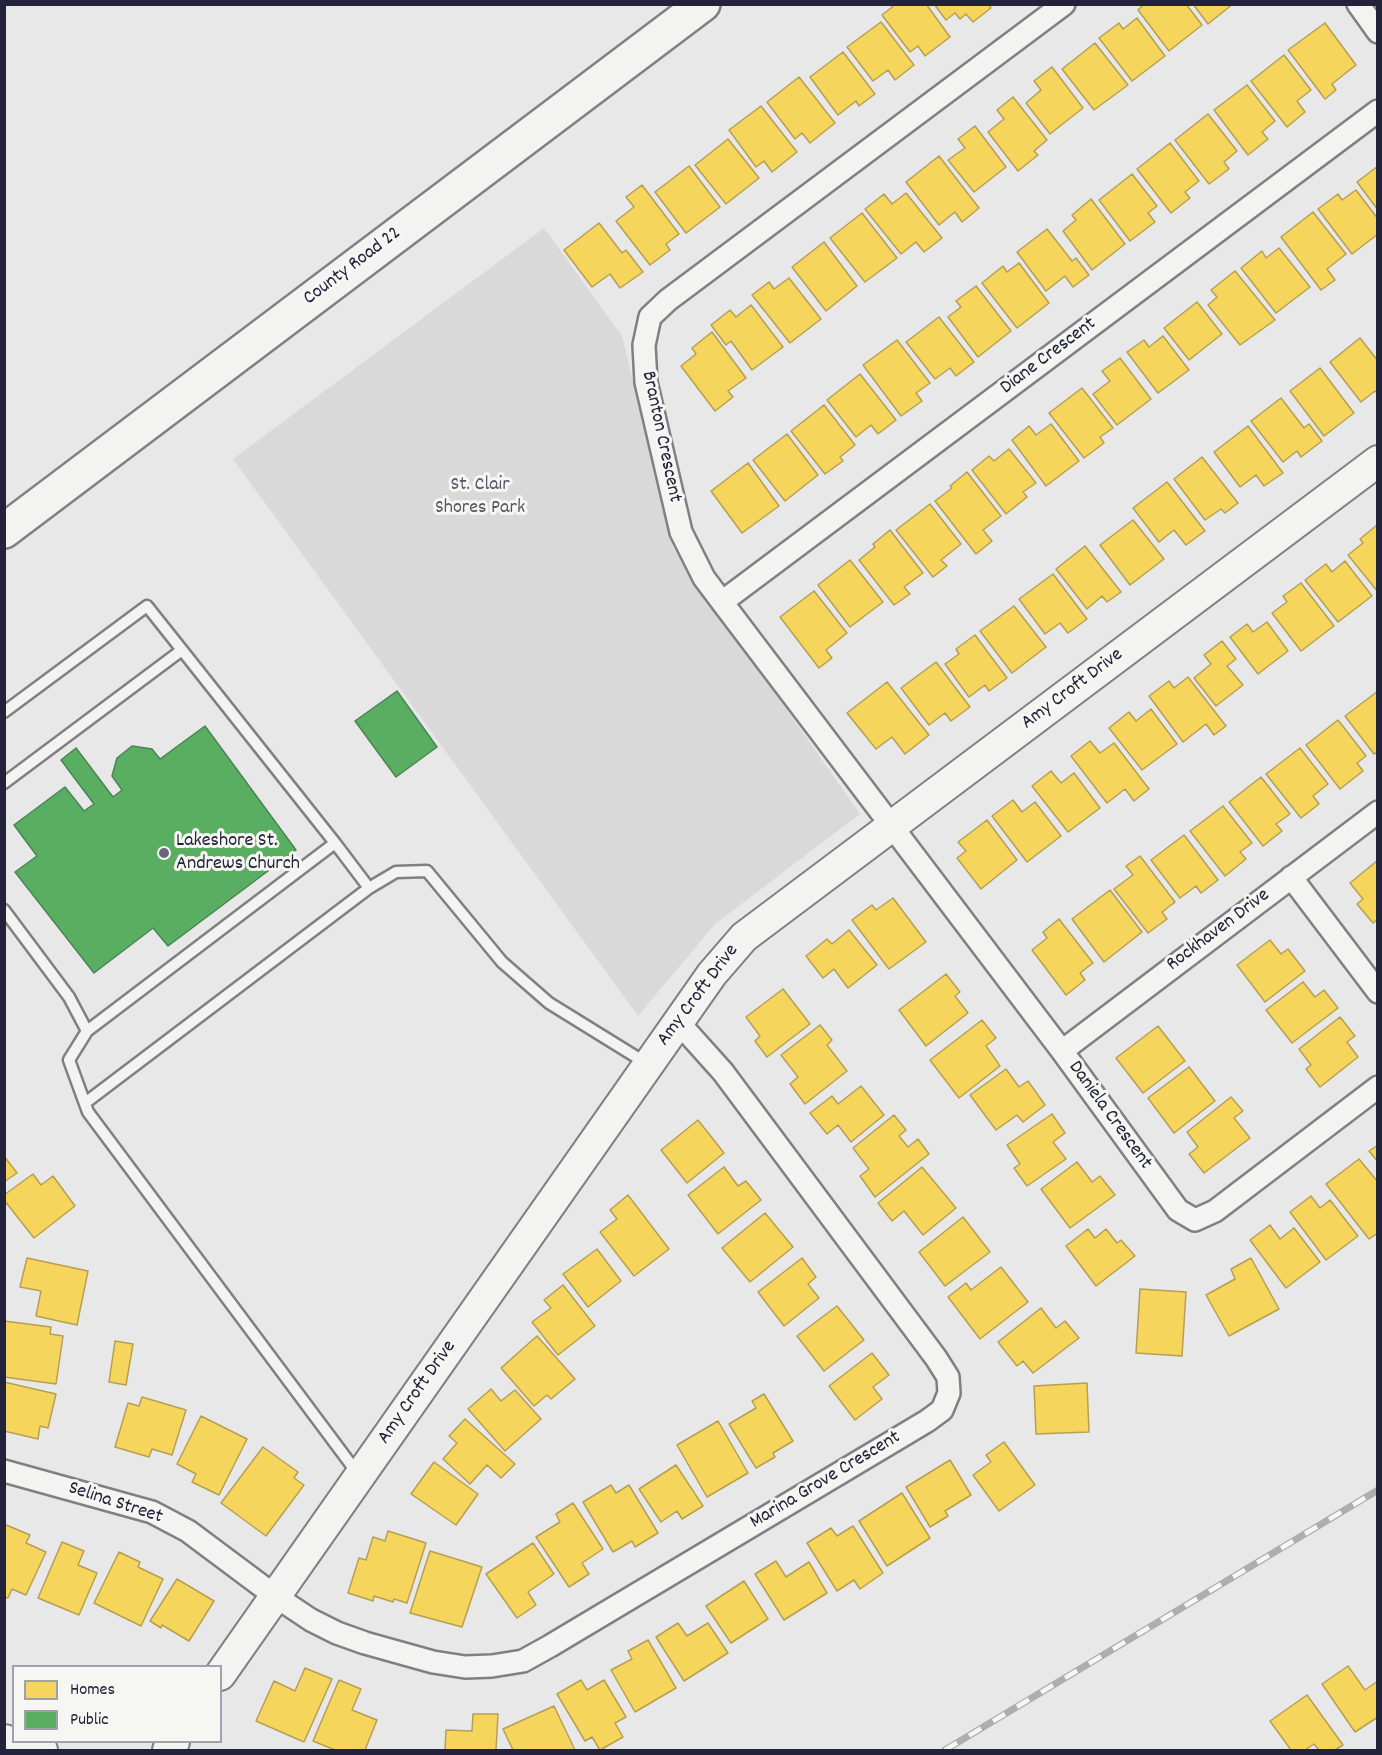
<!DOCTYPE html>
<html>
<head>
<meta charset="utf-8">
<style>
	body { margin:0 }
	#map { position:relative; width:1382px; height:1755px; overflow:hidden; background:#e8e8e8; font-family:Dekko,sans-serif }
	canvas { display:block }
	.frame { position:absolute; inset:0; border:6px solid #22223b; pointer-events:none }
	.legend { position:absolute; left:12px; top:1665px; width:210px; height:78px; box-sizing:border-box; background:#f6f6f2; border:2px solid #a1a1a9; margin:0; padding:8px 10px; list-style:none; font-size:18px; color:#22223b }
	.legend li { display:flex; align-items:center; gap:12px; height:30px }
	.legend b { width:30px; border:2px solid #a1a1a9 }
</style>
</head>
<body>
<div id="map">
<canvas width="1382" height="1755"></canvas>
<div class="frame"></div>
<ul class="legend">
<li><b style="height:16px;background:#f6d55c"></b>Homes</li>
<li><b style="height:16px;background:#5aae61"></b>Public</li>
</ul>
</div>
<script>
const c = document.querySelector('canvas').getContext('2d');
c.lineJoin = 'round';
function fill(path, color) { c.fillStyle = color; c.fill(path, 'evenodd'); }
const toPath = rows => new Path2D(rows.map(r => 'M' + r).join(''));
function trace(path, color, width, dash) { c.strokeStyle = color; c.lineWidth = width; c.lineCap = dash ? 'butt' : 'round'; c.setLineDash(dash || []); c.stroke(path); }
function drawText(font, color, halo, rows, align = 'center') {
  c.font = font + ' Dekko,sans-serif'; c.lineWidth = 6; c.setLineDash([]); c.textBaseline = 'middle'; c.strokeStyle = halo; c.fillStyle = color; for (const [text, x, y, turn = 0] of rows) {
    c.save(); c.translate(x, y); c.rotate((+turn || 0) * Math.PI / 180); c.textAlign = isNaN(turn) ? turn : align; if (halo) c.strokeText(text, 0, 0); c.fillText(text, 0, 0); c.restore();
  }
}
fill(toPath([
	[544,228,622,336,673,548,860,814,715,924,638,1016,233,459]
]), '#d9d9da');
const homes = toPath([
	[896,4,926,4,950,37,925,56,918,46,910,52,882,15,896,4],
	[934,4,989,4,991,8,973,22,966,14,960,19,955,13,946,20,934,4],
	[1144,4,1186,4,1202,25,1169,51,1138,10,1144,4],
	[1193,4,1233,4,1208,24,1193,4],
	[1137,18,1165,56,1132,81,1099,38,1119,23,1123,29,1137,18],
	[881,22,914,65,895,80,888,70,873,81,847,47,881,22],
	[1325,23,1356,65,1332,84,1336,90,1325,99,1288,50,1325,23],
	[1095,43,1128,85,1094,110,1062,69,1095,43],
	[843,52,875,94,859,106,856,101,838,115,810,77,843,52],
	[1284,55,1311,90,1297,101,1305,112,1287,127,1251,81,1284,55],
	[1052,67,1083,108,1050,134,1026,103,1041,90,1034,81,1052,67],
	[799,77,835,123,810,143,802,133,795,139,767,102,799,77],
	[1247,85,1275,121,1262,132,1268,139,1248,155,1214,110,1247,85],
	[1013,97,1047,140,1034,151,1038,155,1018,171,988,132,1004,119,997,110,1013,97],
	[761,106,797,152,772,172,764,161,756,167,729,130,761,106],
	[1208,114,1237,151,1224,162,1229,169,1209,184,1175,140,1208,114],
	[975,126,1006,167,974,192,948,160,965,148,958,139,975,126],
	[728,139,759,178,726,204,695,165,728,139],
	[1170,143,1199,181,1185,192,1190,198,1171,213,1137,169,1170,143],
	[939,156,979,208,962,222,955,212,939,225,906,182,939,156],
	[689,166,720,207,686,233,655,192,689,166],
	[1378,166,1378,210,1357,182,1378,166],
	[1132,174,1157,206,1148,213,1155,222,1130,241,1099,200,1132,174],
	[642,185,679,234,666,244,670,250,650,265,616,221,634,207,626,197,642,185],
	[1356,190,1378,219,1378,234,1352,254,1318,209,1338,194,1342,200,1356,190],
	[906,193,942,238,924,252,916,242,901,254,865,209,884,194,892,204,906,193],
	[1091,199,1125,244,1092,270,1063,231,1076,220,1072,215,1091,199],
	[1313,212,1346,254,1327,269,1335,280,1321,290,1281,237,1313,212],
	[862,213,897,258,865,282,830,238,862,213],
	[599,223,622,253,626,250,643,272,620,288,610,274,592,287,564,250,599,223],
	[1047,229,1072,261,1076,258,1089,275,1073,287,1065,276,1046,291,1017,252,1047,229],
	[824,242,857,286,826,311,792,267,824,242],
	[1279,248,1310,287,1276,313,1241,268,1262,251,1266,258,1279,248],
	[1019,263,1049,303,1017,328,982,283,1003,266,1007,272,1019,263],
	[1235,271,1275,320,1240,345,1208,305,1217,297,1211,290,1235,271],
	[789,278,821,319,790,343,752,295,769,282,774,289,789,278],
	[976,286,1011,331,978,357,948,317,961,307,956,301,976,286],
	[1197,302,1222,334,1189,360,1164,328,1197,302],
	[751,305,783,347,752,370,731,341,726,345,711,325,730,310,736,317,751,305],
	[939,317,974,362,956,376,950,368,935,379,906,342,939,317],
	[712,332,746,378,728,391,733,397,715,411,681,366,696,354,692,348,712,332],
	[1163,336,1189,370,1158,393,1127,352,1144,340,1149,347,1163,336],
	[1360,338,1378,361,1378,394,1375,391,1361,402,1330,362,1360,338],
	[897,340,930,383,916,393,922,401,901,416,863,365,897,340],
	[1120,358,1151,399,1117,425,1093,394,1110,381,1102,371,1120,358],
	[1320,368,1354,413,1324,436,1290,391,1320,368],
	[860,374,896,420,878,434,871,425,856,437,827,400,860,374],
	[1082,388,1113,428,1100,437,1104,443,1084,458,1049,413,1082,388],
	[1281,398,1304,428,1309,424,1322,441,1301,457,1297,451,1283,462,1251,421,1281,398],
	[824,405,855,445,840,457,843,461,825,474,791,431,824,405],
	[1051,424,1079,461,1046,486,1012,440,1029,426,1036,435,1051,424],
	[1248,426,1283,473,1264,486,1256,475,1240,487,1214,452,1248,426],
	[787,434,818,475,785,501,753,460,787,434],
	[1009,449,1036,483,1023,492,1027,497,1006,514,972,470,989,456,994,461,1009,449],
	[1202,457,1238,503,1225,513,1221,509,1205,520,1174,479,1202,457],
	[748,463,779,506,742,533,711,491,748,463],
	[967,472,1001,516,983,530,992,541,976,554,935,501,952,488,950,486,967,472],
	[1167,482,1205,531,1186,545,1174,530,1159,542,1133,508,1167,482],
	[930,504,961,544,941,560,947,566,933,577,896,530,930,504],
	[1133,520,1164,559,1130,585,1100,545,1133,520],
	[1377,525,1378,525,1378,592,1348,555,1363,543,1360,539,1377,525],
	[890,530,923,573,904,587,910,594,894,605,859,560,875,547,873,544,890,530],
	[1085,546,1121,592,1107,602,1102,596,1087,609,1056,569,1085,546],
	[850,560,883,602,850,627,818,585,850,560],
	[1345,561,1372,596,1338,622,1305,580,1326,564,1332,572,1345,561],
	[1053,574,1087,619,1068,633,1060,623,1045,634,1019,599,1053,574],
	[1301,583,1334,626,1301,651,1272,613,1287,602,1283,596,1301,583],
	[814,591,847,633,826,650,832,658,819,668,780,617,814,591],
	[1014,606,1046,647,1012,673,980,631,1014,606],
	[1267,622,1288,651,1258,674,1230,637,1247,624,1253,632,1267,622],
	[975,635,1007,678,989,691,985,685,969,697,945,664,959,654,956,649,975,635],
	[1222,641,1236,659,1227,666,1243,685,1216,706,1194,678,1211,664,1204,655,1222,641],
	[936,662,970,707,951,721,945,713,929,725,901,688,936,662],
	[1188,677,1226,726,1214,735,1206,724,1183,742,1149,696,1169,681,1174,688,1188,677],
	[887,682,929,735,905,754,892,737,876,749,847,713,887,682],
	[1378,691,1378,752,1374,754,1345,716,1378,691],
	[1151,709,1177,744,1142,770,1109,728,1129,712,1136,721,1151,709],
	[1338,720,1366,756,1357,763,1363,771,1340,789,1306,745,1338,720],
	[1090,741,1100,753,1114,743,1149,789,1134,801,1125,789,1107,803,1071,756,1090,741],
	[1300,748,1328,784,1313,796,1319,804,1301,818,1266,774,1300,748],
	[1051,771,1061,783,1074,773,1100,808,1068,832,1032,786,1051,771],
	[1261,777,1290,814,1276,824,1282,831,1263,846,1229,802,1261,777],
	[1013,800,1022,812,1035,802,1061,836,1027,862,992,816,1013,800],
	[1223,806,1252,843,1240,852,1246,859,1225,876,1190,831,1223,806],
	[987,820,1017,860,981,889,957,858,966,851,958,842,987,820],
	[1184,835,1218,880,1201,893,1196,886,1180,898,1151,860,1184,835],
	[1140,856,1175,902,1162,912,1167,919,1148,933,1114,889,1133,875,1126,866,1140,856],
	[1378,860,1378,919,1373,923,1357,904,1363,899,1350,883,1378,860],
	[1110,890,1142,932,1104,962,1072,919,1110,890],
	[893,898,926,942,889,969,852,920,872,905,876,910,893,898],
	[1059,919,1093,963,1080,973,1085,980,1066,995,1032,950,1047,938,1043,932,1059,919],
	[849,930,877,965,848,988,834,969,823,978,806,956,827,939,832,944,849,930],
	[1270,940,1281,954,1288,949,1305,971,1265,1002,1237,965,1270,940],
	[946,974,960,992,955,996,968,1013,926,1046,899,1010,946,974],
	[1303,982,1315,997,1324,990,1338,1008,1292,1043,1266,1010,1303,982],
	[783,989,810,1024,767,1057,755,1041,760,1036,746,1017,783,989],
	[1340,1017,1355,1036,1347,1042,1358,1057,1320,1087,1306,1069,1311,1065,1299,1049,1340,1017],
	[982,1020,996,1038,986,1046,1000,1066,959,1098,930,1060,982,1020],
	[820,1025,832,1040,827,1045,847,1071,805,1104,790,1084,798,1077,781,1055,820,1025],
	[1158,1026,1185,1061,1143,1093,1116,1058,1158,1026],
	[1189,1067,1215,1101,1174,1133,1148,1098,1189,1067],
	[1006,1069,1019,1087,1028,1081,1045,1105,1023,1122,1017,1115,996,1130,970,1095,1006,1069],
	[861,1086,884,1115,851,1142,838,1125,827,1134,810,1113,832,1096,838,1104,861,1086],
	[1231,1097,1243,1111,1234,1118,1250,1138,1204,1173,1189,1154,1198,1147,1187,1132,1231,1097],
	[1052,1114,1065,1133,1053,1142,1066,1159,1027,1186,1014,1168,1020,1164,1007,1145,1052,1114],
	[894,1115,906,1130,899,1136,908,1147,918,1139,929,1154,875,1197,860,1176,869,1169,853,1148,894,1115],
	[698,1120,724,1153,687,1183,661,1150,698,1120],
	[1378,1145,1378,1162,1369,1151,1378,1145],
	[4,1156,17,1173,4,1182,4,1156],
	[1359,1159,1378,1182,1378,1233,1369,1239,1326,1184,1359,1159],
	[1077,1162,1092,1182,1100,1176,1115,1195,1070,1228,1041,1189,1077,1162],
	[724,1167,738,1186,746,1181,761,1200,718,1234,688,1195,724,1167],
	[922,1167,956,1208,923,1235,904,1211,892,1221,878,1203,922,1167],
	[33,1174,41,1185,53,1176,75,1206,34,1238,4,1200,4,1195,33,1174],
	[628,1195,669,1249,634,1276,600,1232,617,1219,610,1210,628,1195],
	[1311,1196,1320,1208,1330,1200,1358,1236,1326,1260,1290,1212,1311,1196],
	[765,1213,793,1247,750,1282,722,1248,765,1213],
	[963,1217,990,1252,945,1286,919,1252,963,1217],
	[1270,1225,1280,1239,1294,1228,1320,1262,1286,1288,1250,1240,1270,1225],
	[1088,1229,1095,1238,1106,1229,1117,1243,1121,1240,1135,1256,1096,1286,1066,1246,1088,1229],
	[597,1249,621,1281,588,1307,563,1274,597,1249],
	[27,1258,88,1271,77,1325,36,1316,41,1291,20,1287,27,1258],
	[802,1258,816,1277,808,1284,819,1298,784,1326,758,1292,802,1258],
	[1251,1258,1279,1309,1229,1336,1206,1295,1235,1279,1231,1269,1251,1258],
	[1001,1267,1028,1302,980,1339,948,1297,966,1283,971,1290,1001,1267],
	[563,1285,595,1326,558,1355,532,1322,551,1308,544,1300,563,1285],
	[1140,1289,1186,1292,1182,1356,1136,1353,1140,1289],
	[837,1306,864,1340,824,1371,797,1336,837,1306],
	[1041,1308,1056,1328,1065,1321,1079,1338,1033,1373,1023,1361,1017,1366,998,1342,1041,1308],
	[4,1321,51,1327,50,1334,63,1336,56,1384,4,1377,4,1321],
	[537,1336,575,1379,551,1399,547,1395,534,1406,501,1368,537,1336],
	[115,1341,133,1344,126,1385,109,1382,115,1341],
	[872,1353,889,1375,873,1387,882,1399,855,1420,829,1386,872,1353],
	[4,1382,56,1394,48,1428,40,1426,38,1439,4,1431,4,1382],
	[1087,1383,1089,1432,1036,1434,1034,1386,1087,1383],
	[491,1389,501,1401,515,1390,541,1419,505,1451,468,1409,491,1389],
	[764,1394,793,1441,773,1453,775,1457,756,1468,729,1424,756,1408,752,1401,764,1394],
	[142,1397,186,1410,172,1455,152,1449,149,1457,115,1447,128,1403,139,1406,142,1397],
	[201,1416,247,1439,219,1495,192,1482,196,1474,177,1464,201,1416],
	[465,1419,515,1464,501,1478,487,1465,470,1484,443,1459,457,1443,449,1436,465,1419],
	[718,1421,748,1473,707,1497,677,1445,718,1421],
	[1004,1442,1035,1485,999,1511,973,1475,991,1462,986,1455,1004,1442],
	[263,1447,298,1472,294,1478,304,1485,266,1536,221,1503,263,1447],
	[950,1460,971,1495,945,1511,948,1516,930,1527,906,1487,950,1460],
	[434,1462,478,1494,456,1525,411,1494,434,1462],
	[676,1465,703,1506,682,1519,677,1511,661,1522,639,1489,676,1465],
	[611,1485,616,1493,629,1485,658,1533,635,1547,632,1541,613,1552,583,1502,611,1485],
	[902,1493,930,1538,887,1566,859,1521,902,1493],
	[573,1503,603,1549,582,1563,589,1574,569,1587,536,1537,560,1522,556,1514,573,1503],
	[4,1524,30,1535,26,1543,46,1552,26,1595,12,1589,8,1598,4,1597,4,1524],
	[853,1526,883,1573,860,1589,854,1580,837,1591,807,1543,831,1528,837,1536,853,1526],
	[388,1531,426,1543,407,1603,394,1599,393,1602,374,1596,373,1601,348,1593,359,1558,366,1560,373,1537,385,1541,388,1531],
	[62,1542,84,1551,78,1565,97,1573,79,1615,38,1598,62,1542],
	[533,1543,554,1574,528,1592,536,1605,517,1618,486,1574,533,1543],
	[430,1551,482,1567,462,1627,410,1613,430,1551],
	[119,1552,140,1562,138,1567,163,1579,141,1626,94,1603,119,1552],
	[776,1561,786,1577,809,1562,827,1593,784,1620,755,1574,776,1561],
	[177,1579,214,1601,189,1641,162,1625,161,1628,150,1621,177,1579],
	[744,1581,768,1619,731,1643,706,1606,744,1581],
	[678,1623,687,1636,708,1623,728,1653,684,1681,656,1637,678,1623],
	[648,1640,676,1688,635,1712,611,1670,632,1659,628,1651,648,1640],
	[1348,1666,1365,1690,1378,1681,1378,1717,1355,1732,1322,1684,1348,1666],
	[305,1668,332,1679,304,1742,256,1721,274,1681,295,1691,305,1668],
	[339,1680,361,1689,352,1710,377,1720,365,1750,335,1750,313,1741,339,1680],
	[581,1680,587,1690,604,1680,626,1717,615,1723,623,1737,600,1750,592,1737,585,1741,557,1694,581,1680],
	[1307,1695,1343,1745,1335,1750,1319,1750,1314,1744,1305,1750,1291,1750,1270,1721,1307,1695],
	[554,1706,575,1750,513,1750,503,1729,554,1706],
	[473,1714,498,1714,496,1750,445,1750,446,1730,472,1731,473,1714]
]);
fill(homes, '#f6d55c');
trace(homes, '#b69f52', 1.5);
const public = toPath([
	[397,691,437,747,396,777,355,721,397,691],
	[205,726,296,850,168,946,153,928,94,973,15,872,37,856,14,825,65,787,84,811,94,804,61,760,76,748,113,797,122,790,112,776,117,758,132,746,152,749,160,759,205,726]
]);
fill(public, '#5aae61');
trace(public, '#498456', 1.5);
const lane = toPath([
	[4,712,147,606,182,650],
	[4,783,182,650,335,843],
	[369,888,396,872,427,871,502,962,549,1003,646,1063],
	[4,910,69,997,87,1031],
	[85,1103,369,888,335,843,87,1031,69,1060,88,1112,358,1474]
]);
const street = toPath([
	[1064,4,668,300,650,317,644,345,646,382,681,532,704,578,722,602,1062,1051,1178,1210,1195,1220,1215,1211,1378,1087],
	[1358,4,1378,32],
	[722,602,1378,111],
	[1291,877,1378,992],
	[1062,1051,1378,812],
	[4,1471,152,1512,188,1531,275,1596,311,1620,337,1633,365,1643,433,1662,465,1667,492,1666,523,1661,550,1646,927,1421,942,1410,949,1393,948,1377,936,1358,723,1072,679,1023]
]);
const secondary = toPath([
	[220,1675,712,974,744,937,1378,461],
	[4,1740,42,1750],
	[168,1750,174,1742]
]);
const primary = toPath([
	[4,531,703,4]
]);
trace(lane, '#808084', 15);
trace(street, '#808084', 26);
trace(secondary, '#808084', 34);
trace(primary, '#808084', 38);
trace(lane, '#f3f3f1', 10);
trace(street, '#f3f3f1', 21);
trace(secondary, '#f3f3f1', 30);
trace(primary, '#f3f3f1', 33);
const rail = toPath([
	[945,1750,1378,1490]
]);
trace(rail, '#aeaeb0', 7);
trace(rail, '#f6f6f2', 4.5, [14]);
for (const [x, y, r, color] of [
	[164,853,6,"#676778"]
]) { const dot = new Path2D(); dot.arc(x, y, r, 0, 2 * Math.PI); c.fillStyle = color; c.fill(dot); trace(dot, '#f6f6f2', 2); }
drawText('20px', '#22223b', '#f6f6f2', [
	["County Road 22",353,267,-37],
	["Diane Crescent",1049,357,-37],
	["Branton Crescent",660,437,78],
	["Amy Croft Drive",1073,690,-37],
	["Rockhaven Drive",1219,931,-37],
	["Amy Croft Drive",699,996,-53],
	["Daniela Crescent",1109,1116,54],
	["Amy Croft Drive",418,1393,-55],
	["Marina Grove Crescent",826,1481,-31],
	["Selina Street",115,1504,18]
]);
drawText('20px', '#555567', '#f6f6f2', [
	["St. Clair",480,486],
	["Shores Park",480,509]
]);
drawText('20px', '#22223b', '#f6f6f2', [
	["Lakeshore St.",176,842],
	["Andrews Church",176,865]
], 'left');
</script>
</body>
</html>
